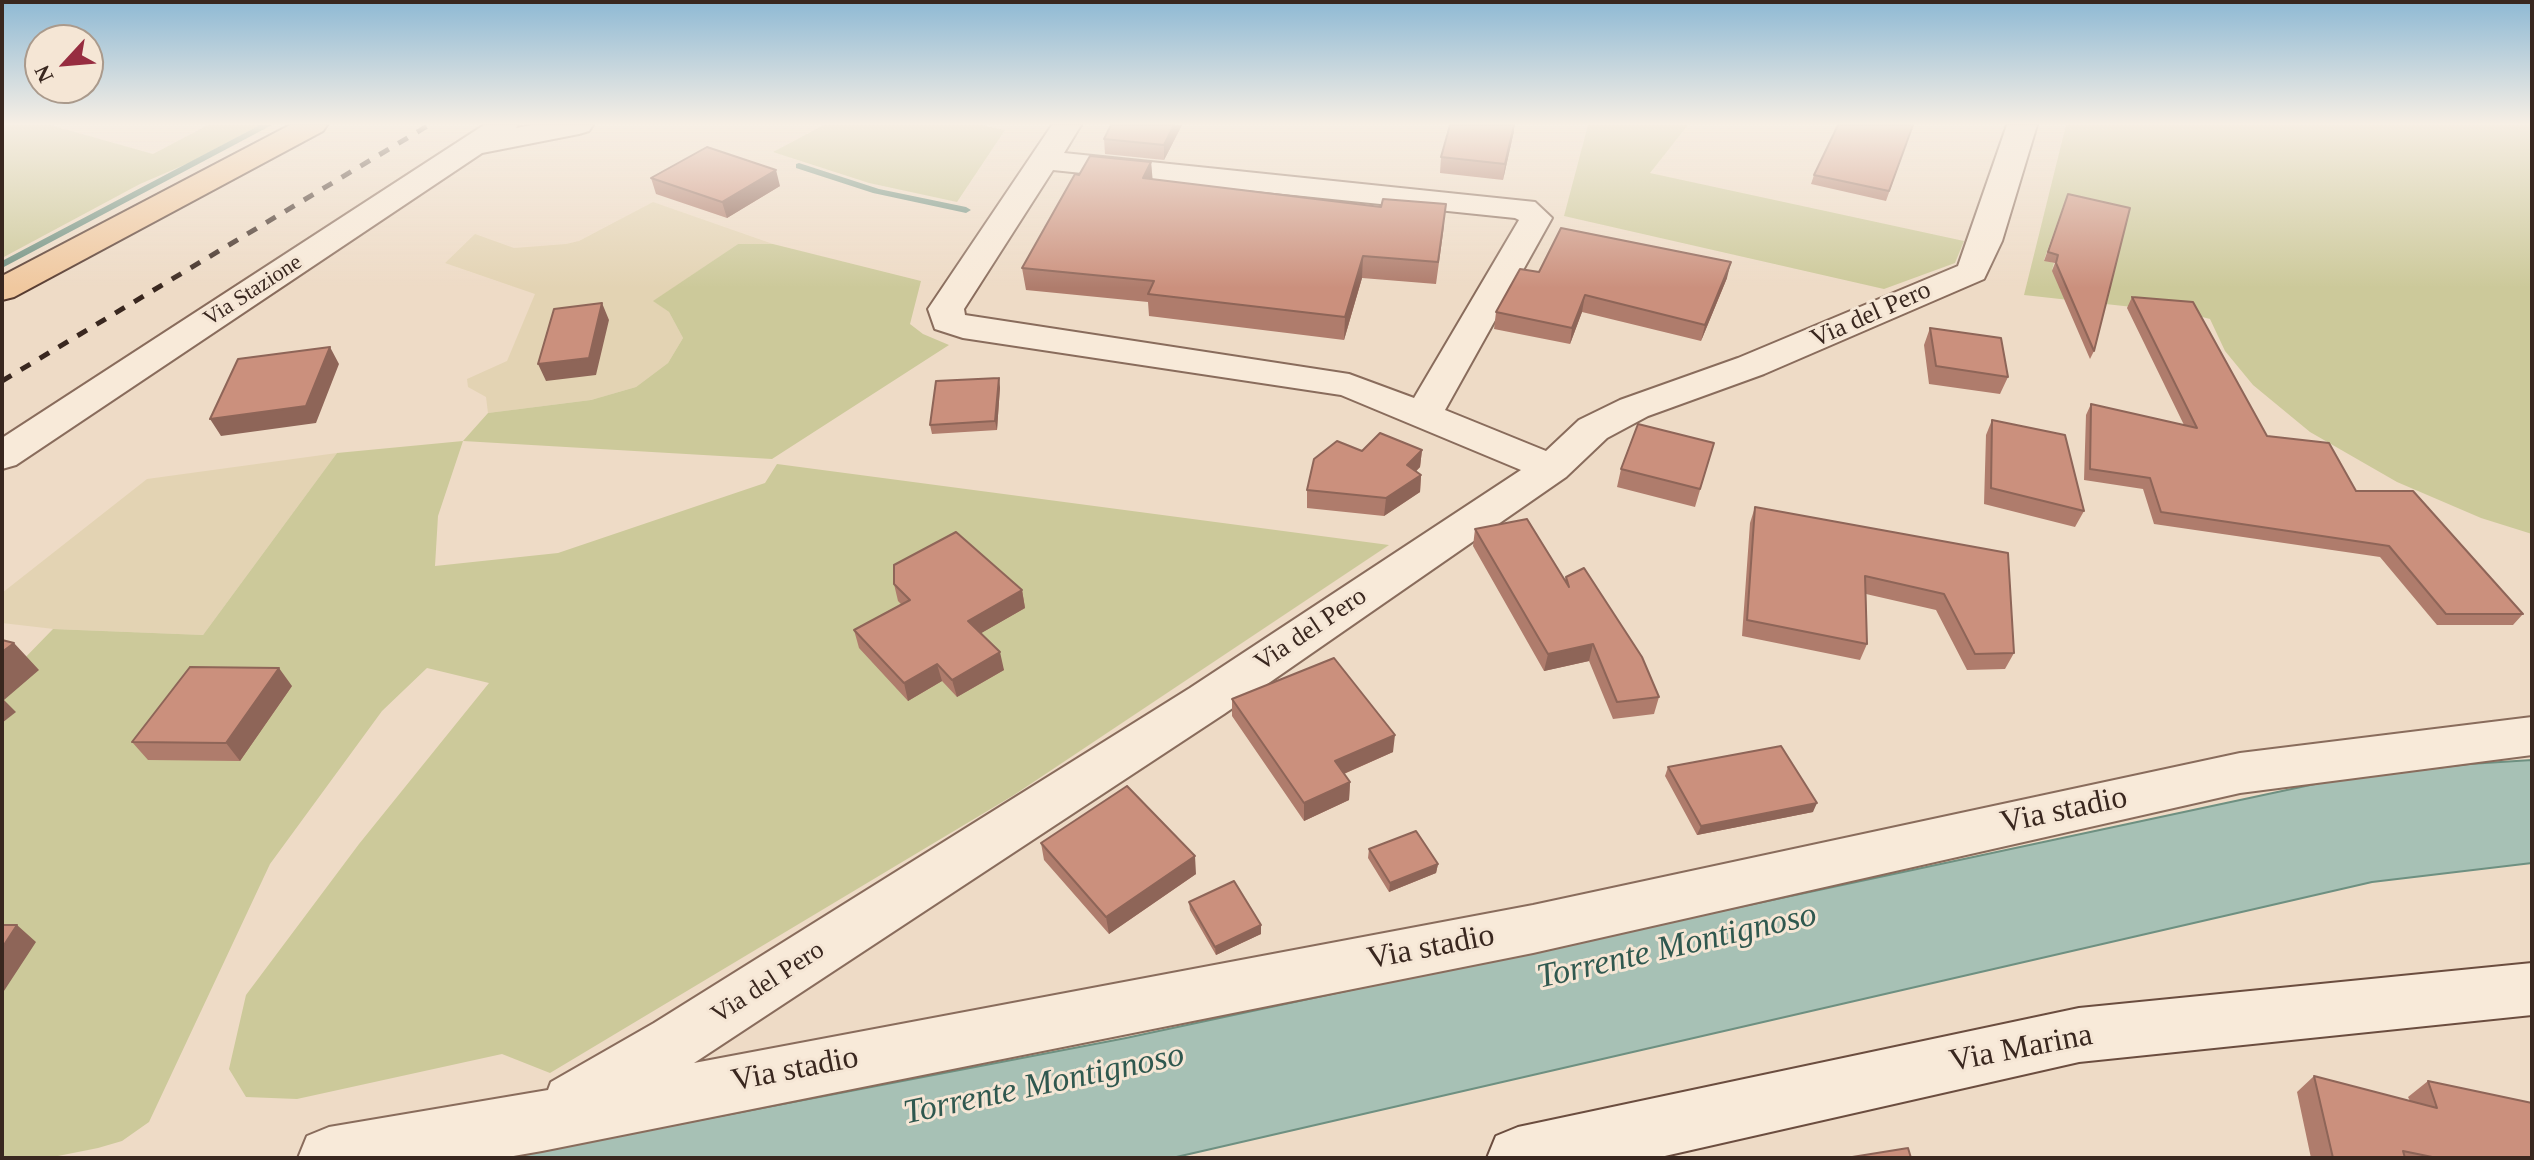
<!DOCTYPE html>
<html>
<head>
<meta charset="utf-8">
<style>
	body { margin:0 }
	#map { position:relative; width:2534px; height:1160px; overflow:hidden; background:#eedbc6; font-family:Georgia,serif }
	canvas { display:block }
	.frame { position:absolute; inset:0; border:4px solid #39271f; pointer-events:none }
	.north { position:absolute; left:24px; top:24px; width:80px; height:80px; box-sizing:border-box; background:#f5e6d5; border:2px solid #aa9a8c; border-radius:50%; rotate:244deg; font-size:22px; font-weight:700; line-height:32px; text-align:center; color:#39271f }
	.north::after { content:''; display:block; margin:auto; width:28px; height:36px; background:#972d40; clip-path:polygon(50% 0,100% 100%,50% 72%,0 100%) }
</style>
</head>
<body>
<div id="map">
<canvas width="2534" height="1160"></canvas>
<div class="frame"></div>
<div class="north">N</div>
</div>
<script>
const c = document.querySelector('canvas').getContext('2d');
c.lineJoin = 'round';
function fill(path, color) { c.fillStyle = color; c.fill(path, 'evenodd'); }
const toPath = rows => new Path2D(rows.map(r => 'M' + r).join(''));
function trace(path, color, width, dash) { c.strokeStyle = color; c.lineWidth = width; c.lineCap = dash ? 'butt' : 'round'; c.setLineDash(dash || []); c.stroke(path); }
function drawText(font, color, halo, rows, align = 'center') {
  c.font = font + ' Georgia,serif'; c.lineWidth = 6; c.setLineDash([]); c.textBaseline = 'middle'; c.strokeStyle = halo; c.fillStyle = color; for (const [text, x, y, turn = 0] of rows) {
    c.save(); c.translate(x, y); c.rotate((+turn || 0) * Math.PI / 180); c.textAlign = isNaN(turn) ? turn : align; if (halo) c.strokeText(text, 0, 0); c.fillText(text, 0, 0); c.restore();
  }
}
fill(toPath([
	[653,202,773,244,738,244,654,301,669,312,683,338,668,363,636,387,591,400,488,413,486,397,468,387,467,379,507,361,535,294,445,263,475,234,514,248,566,244,579,241],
	[337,453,203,635,54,629,2,623,2,593,147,479]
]), '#e3d3b3');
fill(toPath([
	[2,125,50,125,153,154,208,125,260,125,191,162,140,184,2,258],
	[824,125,982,125,1005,130,957,202,869,183,773,152],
	[1588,125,1688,125,1650,173,1964,241,1955,263,1884,289,1564,216],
	[2066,125,2532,125,2532,534,2481,518,2397,482,2310,432,2253,385,2225,351,2210,319,2187,313,2024,295],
	[2066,199,2088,204,2052,270,2054,263,2044,260],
	[738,244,773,244,921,281,910,324,923,334,949,345,772,459,463,441,438,516,435,566,558,553,765,483,777,464,1389,545,1014,795,550,1073,502,1054,297,1099,246,1097,229,1069,246,995,359,844,489,683,427,668,382,711,270,864,149,1122,122,1141,98,1148,48,1158,2,1158,2,723,15,712,2,701,17,666,53,629,203,635,337,453,463,441,488,413,591,400,636,387,668,363,683,338,669,312,653,301]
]), '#ccc99a');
const water = toPath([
	[2532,760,2532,863,2372,882,1172,1158,502,1158,1126,1038,2329,781,2469,764,2532,760]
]);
fill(water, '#a7c1b5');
trace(water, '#6e9081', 2);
fill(toPath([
	[260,125,272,125,2,268,2,261,260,125],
	[799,163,879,189,966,207,971,210,966,213,873,193,796,168,796,164,799,163]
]), '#6e9081');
const street = toPath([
	[484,125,518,125,516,128,532,125,593,125,589,131,579,134,482,153,16,465,2,469,2,438,484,125],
	[1052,125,1081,125,1064,153,1535,202,1552,218,1445,410,1546,451,1579,420,1620,400,1738,358,1958,266,2007,125,2037,125,2002,241,1984,279,1764,374,1648,416,1607,438,1566,477,1224,714,694,1063,1533,905,2240,753,2532,717,2532,755,2240,793,1533,953,542,1151,502,1158,298,1158,307,1136,329,1127,548,1090,551,1082,654,1023,1190,688,1521,470,1341,395,963,338,935,329,928,309,1052,125],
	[1053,170,1515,218,1519,220,1414,398,1349,374,965,315,964,309,1053,170]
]);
const secondary = toPath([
	[2532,963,2532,1015,2079,1062,1656,1158,1487,1158,1496,1136,1518,1127,2079,1008,2532,963]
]);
const primary = toPath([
	[290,125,327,125,323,131,14,297,2,300,2,276,290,125]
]);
trace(street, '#896c5c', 4);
trace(secondary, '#6b4d3f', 4);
trace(primary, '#573b30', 4);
fill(street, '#f8ead9');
fill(secondary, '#f8ead9');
fill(primary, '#f0c89f');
trace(toPath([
	[2,381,429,125]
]), '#39271f', 5, [11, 11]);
fill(toPath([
	[1182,125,1164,160,1105,154,1104,139],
	[1913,125,1886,201,1811,184,1814,175],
	[1514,131,1503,180,1440,173,1441,157],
	[1151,162,1152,179,1444,226,1436,284,1362,278,1344,340,1149,316,1148,302,1026,290,1022,268,1079,175],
	[651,178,780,186,727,218,656,194],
	[2068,194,2094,351,2090,359,2052,271,2055,263,2044,261],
	[1539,272,1727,278,1701,341,1582,312,1570,344,1494,329,1496,312],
	[2132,297,2267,436,2356,491,2523,614,2513,625,2437,625,2380,557,2154,524,2143,489,2084,480,2086,415,2091,404,2184,425,2127,308],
	[1930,328,2008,377,2000,394,1929,384,1924,345],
	[1000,387,997,430,932,434,930,425],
	[1992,420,2084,511,2075,527,1984,504,1986,435],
	[1714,443,1695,507,1617,487,1621,469],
	[1422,450,1420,467,1416,471,1421,475,1420,492,1384,516,1307,508,1307,490,1362,451],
	[1755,507,2008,553,2014,653,2005,669,1967,670,1936,610,1866,594,1867,644,1860,660,1742,636,1750,523],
	[1475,529,1565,581,1566,577,1659,697,1654,714,1613,719,1589,661,1544,671,1473,546],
	[894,584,1022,590,1025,608,981,633,1004,670,957,697,942,681,908,701,859,648,854,630,901,604,898,601],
	[292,686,240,761,148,760,132,742],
	[1232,699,1393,752,1344,774,1350,782,1349,800,1304,821,1232,716],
	[1668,767,1813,812,1697,835,1665,776],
	[1041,843,1196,874,1109,934,1044,860],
	[1369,849,1438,864,1436,873,1389,892,1368,858],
	[1189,902,1261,925,1261,934,1216,955,1190,910],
	[2314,1076,2410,1101,2408,1097,2428,1081,2532,1158,2311,1158,2297,1092]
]), '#af7c6c');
fill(toPath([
	[1174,125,1182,125,1164,160,1164,145],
	[1514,125,1514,131,1503,180,1505,164],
	[1151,162,1153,183,1143,178],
	[776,170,780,186,727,218,722,202],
	[1363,256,1362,278,1344,340,1345,317],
	[1731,262,1727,278,1701,341,1705,325],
	[1585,295,1582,312,1570,344,1572,328],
	[602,303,609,320,596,375,546,381,538,364],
	[330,347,339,364,316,423,221,436,210,419],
	[999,378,1000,387,997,430,995,421],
	[1422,450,1420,467,1405,483,1407,465],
	[1421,475,1420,492,1384,516,1386,498],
	[1022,590,1025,608,971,639,968,621],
	[14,643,39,670,4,700,16,712,2,723,2,652],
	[1593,644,1589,661,1544,671,1548,654],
	[1000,652,1004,670,957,697,952,680],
	[937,664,942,681,908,701,904,683],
	[279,668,292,686,240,761,226,743],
	[1395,735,1393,752,1334,778,1335,761],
	[1350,782,1349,800,1304,821,1304,803],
	[1817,803,1813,812,1697,835,1701,826],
	[1195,856,1196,874,1109,934,1106,917],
	[1438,864,1436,873,1389,892,1390,883],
	[17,925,36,942,2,994,2,948],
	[1261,925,1261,934,1216,955,1215,947]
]), '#8e6558');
const building = toPath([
	[1111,125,1174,125,1164,145,1104,139,1111,125],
	[1450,125,1514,125,1505,164,1441,157,1450,125],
	[1838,125,1913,125,1889,191,1814,175,1838,125],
	[707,147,776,170,722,202,651,178,707,147],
	[1090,156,1151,162,1143,178,1381,207,1383,199,1446,204,1438,262,1363,256,1345,317,1148,294,1154,281,1022,268,1075,174,1079,175,1090,156],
	[2068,194,2130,208,2094,351,2056,263,2058,255,2048,252,2068,194],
	[1561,228,1731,262,1705,325,1585,295,1572,328,1496,312,1520,269,1539,272,1561,228],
	[2132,297,2193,302,2267,436,2329,443,2356,491,2413,491,2523,614,2446,614,2389,546,2161,512,2150,478,2090,469,2091,404,2197,428,2132,297],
	[602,303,589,358,538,364,554,309,602,303],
	[1930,328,2001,338,2008,377,1936,366,1930,328],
	[330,347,306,406,210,419,238,359,330,347],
	[999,378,995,421,930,425,936,381,999,378],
	[1992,420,2065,435,2084,511,1991,488,1992,420],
	[1638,424,1714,443,1700,489,1621,469,1638,424],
	[1380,433,1422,450,1407,465,1421,475,1386,498,1307,490,1314,459,1337,441,1362,451,1380,433],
	[1755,507,2008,553,2014,653,1975,654,1944,594,1865,576,1867,644,1747,620,1755,507],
	[1527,519,1569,587,1566,577,1584,568,1642,657,1659,697,1617,702,1593,644,1548,654,1475,529,1527,519],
	[956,532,1022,590,968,621,1000,652,952,680,937,664,904,683,854,630,910,600,894,584,894,565,956,532],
	[2,640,14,643,2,652,2,640],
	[1334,658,1395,735,1335,761,1350,782,1304,803,1232,699,1334,658],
	[190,667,279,668,226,743,132,742,190,667],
	[1781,746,1817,803,1701,826,1668,767,1781,746],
	[1127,786,1195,856,1106,917,1041,843,1127,786],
	[1416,831,1438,864,1390,883,1369,849,1416,831],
	[1234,881,1261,925,1215,947,1189,902,1234,881],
	[2,925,17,925,2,948,2,925],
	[2314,1076,2437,1108,2428,1081,2532,1103,2532,1158,2437,1158,2403,1151,2405,1158,2333,1158,2314,1076],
	[1908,1148,1911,1158,1846,1158,1908,1148]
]);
fill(building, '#cb907d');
trace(building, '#8e6558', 2);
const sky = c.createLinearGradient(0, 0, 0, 288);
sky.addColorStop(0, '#8eb9d4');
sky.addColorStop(0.43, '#f7efe5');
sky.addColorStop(1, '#f7efe500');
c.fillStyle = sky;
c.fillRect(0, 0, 2534, 288);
drawText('22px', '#39271f', '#f5e6d5', [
	["Via Stazione",253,291,-33]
]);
drawText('26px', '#39271f', '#f5e6d5', [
	["Via del Pero",1871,315,-24],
	["Via del Pero",1311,630,-34],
	["Via del Pero",768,983,-33]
]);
drawText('32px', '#39271f', '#f5e6d5', [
	["Via stadio",2064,811,-12],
	["Via stadio",1431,948,-11],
	["Via Marina",2021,1049,-11],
	["Via stadio",795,1070,-11]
]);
drawText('italic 34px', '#2f584f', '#f5e6d5', [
	["Torrente Montignoso",1677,947,-13],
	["Torrente Montignoso",1044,1085,-12]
]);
</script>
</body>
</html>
